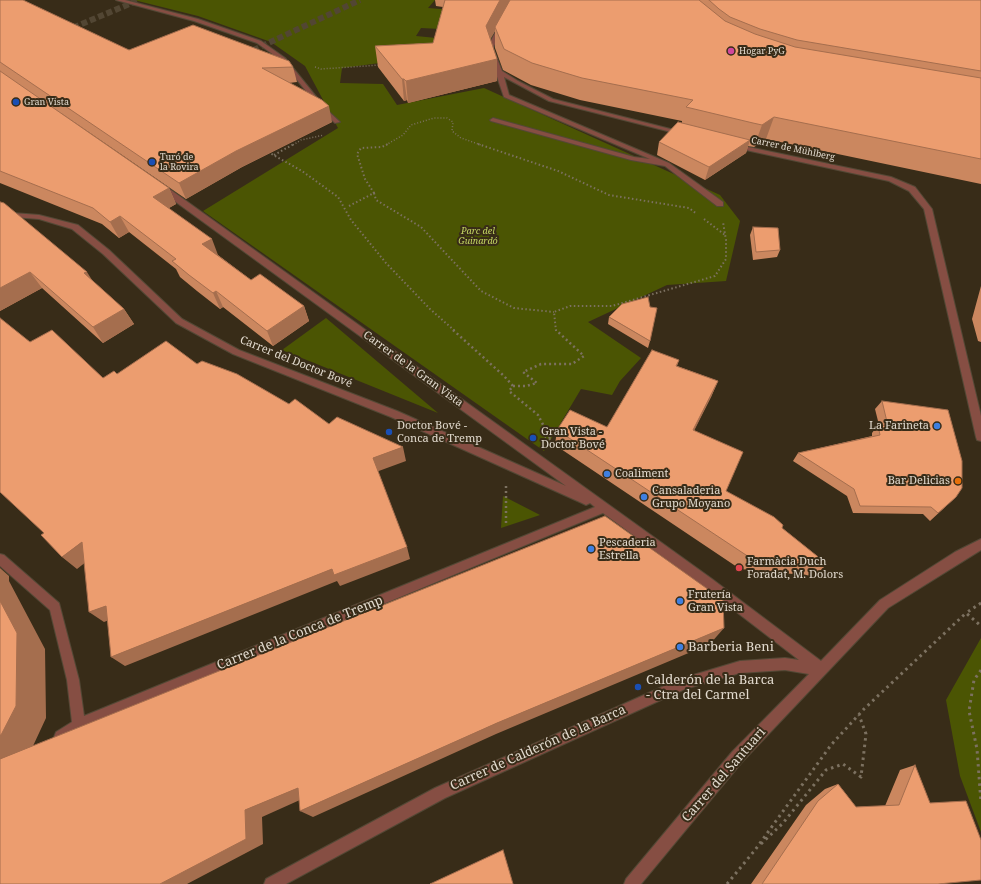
<!DOCTYPE html>
<html>
<head>
<meta charset="utf-8">
<style>
	body { margin:0 }
	canvas { display:block; background:#382c18 }
</style>
</head>
<body>
<canvas width="981" height="884"></canvas>
<script>
const c = document.querySelector('canvas').getContext('2d');
c.lineJoin = 'round';
function fill(path, color) { c.fillStyle = color; c.fill(path, 'evenodd'); }
const toPath = rows => new Path2D(rows.map(r => 'M' + r).join(''));
function trace(path, color, width, dash) { c.strokeStyle = color; c.lineWidth = width; c.lineCap = dash ? 'butt' : 'round'; c.setLineDash(dash || []); c.stroke(path); }
function drawText(font, color, halo, rows, align = 'center') {
  c.font = font + ' "Noto Serif",serif'; c.lineWidth = 4; c.setLineDash([]); c.textBaseline = 'middle'; c.strokeStyle = halo; c.fillStyle = color; for (const [text, x, y, turn = 0] of rows) {
    c.save(); c.translate(x, y); c.rotate((+turn || 0) * Math.PI / 180); c.textAlign = isNaN(turn) ? turn : align; if (halo) c.strokeText(text, 0, 0); c.fillText(text, 0, 0); c.restore();
  }
}
fill(toPath([
	[134,0,435,0,428,8,490,13,482,31,421,28,416,36,477,42,471,51,342,68,340,83,383,84,397,105,484,88,720,195,740,221,726,281,667,285,588,322,641,358,620,381,612,395,581,389,544,451,203,211,338,128,305,66,271,42,198,16],
	[326,318,438,413,282,350],
	[503,496,540,515,501,528],
	[981,638,981,832,960,776,946,700]
]), '#4b5503');
trace(toPath([
	[65,31,139,0],
	[245,54,360,0]
]), '#524633', 6, [6, 3]);
const minor = toPath([
	[116,0,125,0,198,19,261,41,285,58,326,109,340,122,335,123,322,111,281,60,257,43,194,21,116,0],
	[500,27,503,29,493,48,502,71,518,81,553,99,686,133,683,135,549,101,504,77,509,95,669,163,723,202,723,206,717,206,665,166,631,160,491,121,490,120,493,118,634,157,650,159,504,97,487,48,497,29,500,27],
	[734,144,891,177,915,187,932,209,981,416,981,441,977,440,976,437,924,209,909,191,889,181,732,147,732,145,734,144],
	[158,185,164,185,712,579,821,661,880,600,955,552,981,539,981,550,888,608,742,762,641,884,624,884,626,879,732,752,809,674,785,670,740,673,685,689,445,798,286,884,264,884,266,879,435,788,680,679,740,661,785,658,799,660,704,587,603,513,120,713,84,730,66,742,61,744,56,742,54,737,56,732,72,722,67,680,50,610,0,566,0,554,4,555,59,603,79,680,84,716,595,507,590,503,586,505,582,503,391,417,233,354,176,323,103,254,72,229,39,219,0,216,0,212,39,215,78,225,109,250,182,319,239,350,397,411,566,486,158,189,158,185]
]);
trace(minor, '#534835', 2);
trace(toPath([
	[315,67,321,69,380,65],
	[293,145,301,140,324,135],
	[386,145,403,135,411,125,434,118,447,118,453,122,452,131,461,138,481,145]
]), '#7c7160', 1.5, [1, 2]);
trace(toPath([
	[478,144,558,171,609,195,689,208,697,214],
	[268,152,302,171,338,197,351,220,386,263,430,309,455,331],
	[274,155,294,144],
	[374,193,376,200,421,227,481,291,514,308,554,312],
	[349,206,374,193,365,179,357,154,361,148,382,147,388,144],
	[704,219,725,235],
	[556,331,554,312,570,306,612,306,715,276,726,259,726,240,723,222]
]), '#7c7160', 2, [1.5, 2.5]);
trace(toPath([
	[453,330,504,376,513,386,509,391,538,415,551,440,545,437],
	[513,386,526,386,537,383,523,372,541,364,572,364,584,356,556,330],
	[506,486,506,525]
]), '#7c7160', 2.5, [2, 3]);
trace(toPath([
	[981,603,966,613,981,626],
	[981,670,974,680,969,711,977,749,981,803],
	[761,844,783,823,826,770,843,764,861,777,866,734,859,715],
	[727,884,755,850,831,745,864,709,966,613]
]), '#7c7160', 3, [2.5, 4]);
fill(minor, '#864e43');
fill(toPath([
	[0,0,129,50,293,67,297,82,289,83,332,122,242,167,186,199,51,106,169,188,176,204,169,208,218,255,251,280,304,306,309,321,273,346,223,307,220,309,197,291,180,277,176,269,129,232,119,238,102,224,0,183],
	[435,0,981,0,981,184,766,139,754,147,748,146,746,153,705,180,657,155,659,142,682,123,682,121,580,100,531,85,503,70,495,48,495,31,490,39,497,81,408,103,407,100,404,101,378,67,375,46,433,43,443,7,436,6],
	[0,202,93,281,124,309,134,324,103,343,42,288,0,311],
	[753,227,780,250,777,257,753,260,750,235],
	[981,286,981,342,978,341,972,319],
	[609,317,650,341,648,348,608,324],
	[679,360,677,366,718,381,711,397,694,430,726,491,782,528,827,564,815,576,740,569,555,445,557,430,607,427],
	[882,401,956,497,930,521,923,514,853,513,847,496,793,461,798,453,872,436,872,433,878,425,879,425,875,409],
	[915,765,938,884,751,884,806,805,825,789,838,784,856,807,885,806,900,770]
]), '#cb875f');
fill(toPath([
	[500,0,511,0,495,27,495,31,486,47,486,26],
	[497,59,497,81,408,103,406,81],
	[402,79,404,79,407,100,404,101],
	[329,106,332,122,242,167,186,199,179,183,236,151],
	[774,117,766,139,754,147,762,125],
	[750,140,746,153,705,180,709,167],
	[169,188,176,204,160,213,153,197],
	[120,216,129,232,119,238,110,222],
	[212,239,218,255,209,260,202,244],
	[30,272,42,288,0,311,0,288],
	[87,272,97,288,84,273],
	[216,291,223,307,220,309,213,293],
	[304,306,309,321,273,346,267,331],
	[124,309,134,324,103,343,93,327],
	[718,381,711,397,687,445,693,430],
	[403,447,406,461,376,472,373,458],
	[82,542,96,554,77,569,62,557],
	[407,547,410,559,340,586,337,581,125,666,111,657,332,569],
	[0,568,9,576,9,581,45,649,46,718,33,746,0,759],
	[106,606,119,616,104,622,89,612],
	[724,628,710,644,496,734,313,817,300,811,497,723],
	[298,788,311,795,262,817,263,844,187,884,160,884,245,810]
]), '#a56e4e');
const building = toPath([
	[0,0,23,0,129,50,193,25,289,61,293,67,262,68,322,100,329,106,236,151,179,183,0,62,0,0],
	[445,0,500,0,486,26,497,59,406,81,404,79,402,79,375,46,433,43,445,0],
	[510,0,699,0,725,21,755,34,795,47,981,78,981,159,774,117,762,125,753,123,686,107,693,100,582,78,532,63,504,49,495,27,510,0],
	[709,0,981,0,981,71,797,40,760,29,730,17,719,9,709,0],
	[0,71,169,188,153,197,212,239,202,244,251,280,260,274,304,306,267,331,216,291,213,293,189,275,172,261,176,259,120,216,110,222,93,208,0,171,0,71],
	[678,122,750,140,709,167,659,142,678,122],
	[0,202,4,203,87,272,84,273,124,309,93,327,30,272,0,288,0,202],
	[753,227,778,228,780,250,756,252,753,227],
	[648,297,650,307,657,308,650,341,609,317,622,304,648,297],
	[0,318,30,342,52,330,103,378,114,371,117,374,166,341,197,364,202,361,237,374,289,404,295,399,329,424,337,417,403,447,373,458,407,547,334,575,332,569,111,657,106,606,89,612,82,542,62,557,41,535,44,533,0,492,0,318],
	[652,350,679,360,676,366,718,381,693,430,743,452,726,491,774,517,783,525,782,528,827,564,749,557,557,430,570,410,607,427,652,350],
	[882,401,948,410,962,461,962,488,956,497,938,513,931,507,860,506,854,489,798,453,880,435,878,425,888,426,882,401],
	[605,516,723,600,724,628,497,723,300,811,298,788,245,810,246,839,160,884,0,884,0,759,605,516],
	[0,601,17,633,16,706,1,735,0,735,0,601],
	[915,765,930,803,966,801,981,840,981,880,938,884,762,884,818,801,838,784,856,807,899,805,915,765],
	[503,850,513,884,430,884,503,850]
]);
fill(building, '#ec9d6f');
trace(building, '#a56e4e', 1);
for (const [x, y, r, color] of [
	[731,51,4,"#d1479c"],
	[16,102,4,"#1a4fb4"],
	[152,162,4,"#1a4fb4"],
	[937,426,4,"#3f7fe0"],
	[389,432,4,"#1a4fb4"],
	[533,438,4,"#1a4fb4"],
	[607,474,4,"#3f7fe0"],
	[958,481,4,"#e8710a"],
	[644,497,4,"#3f7fe0"],
	[591,549,4,"#3f7fe0"],
	[739,568,4,"#e0444e"],
	[680,601,4,"#3f7fe0"],
	[680,647,4,"#3f7fe0"],
	[638,687,4,"#1a4fb4"]
]) { const dot = new Path2D(); dot.arc(x, y, r, 0, 2 * Math.PI); c.fillStyle = color; c.fill(dot); trace(dot, '#382c18', 1.5); }
drawText('9px', '#e2dace', '#382c18', [
	["Hogar PyG",739,51],
	["Gran Vista",24,102],
	["Turó de",160,157],
	["la Rovira",160,167]
], 'left');
drawText('9px', '#e2dace', '#382c18', [
	["Carrer de Mühlberg",793,149,12]
]);
drawText('italic 9px', '#c4d662', '#382c18', [
	["Parc del",478,231],
	["Guinardó",478,241]
]);
drawText('11px', '#e2dace', '#382c18', [
	["Carrer del Doctor Bové",296,362,22],
	["Carrer de la Gran Vista",413,369,36]
]);
drawText('11px', '#e2dace', '#382c18', [
	["Doctor Bové -",397,426],
	["Conca de Tremp",397,439],
	["La Farineta",929,426,"right"],
	["Gran Vista -",541,432],
	["Doctor Bové",541,445],
	["Coaliment",615,474],
	["Bar Delicias",950,481,"right"],
	["Cansaladeria",652,491],
	["Grupo Moyano",652,504],
	["Pescaderia",599,543],
	["Estrella",599,556],
	["Farmàcia Duch",747,562],
	["Foradat, M. Dolors",747,575],
	["Frutería",688,595],
	["Gran Vista",688,608]
], 'left');
drawText('13px', '#e2dace', '#382c18', [
	["Carrer de la Conca de Tremp",300,633,-22],
	["Carrer de Calderón de la Barca",538,748,-24],
	["Carrer del Santuari",724,775,-49]
]);
drawText('13px', '#e2dace', '#382c18', [
	["Barberia Beni",688,647],
	["Calderón de la Barca",646,680],
	["- Ctra del Carmel",646,695]
], 'left');
</script>
</body>
</html>
